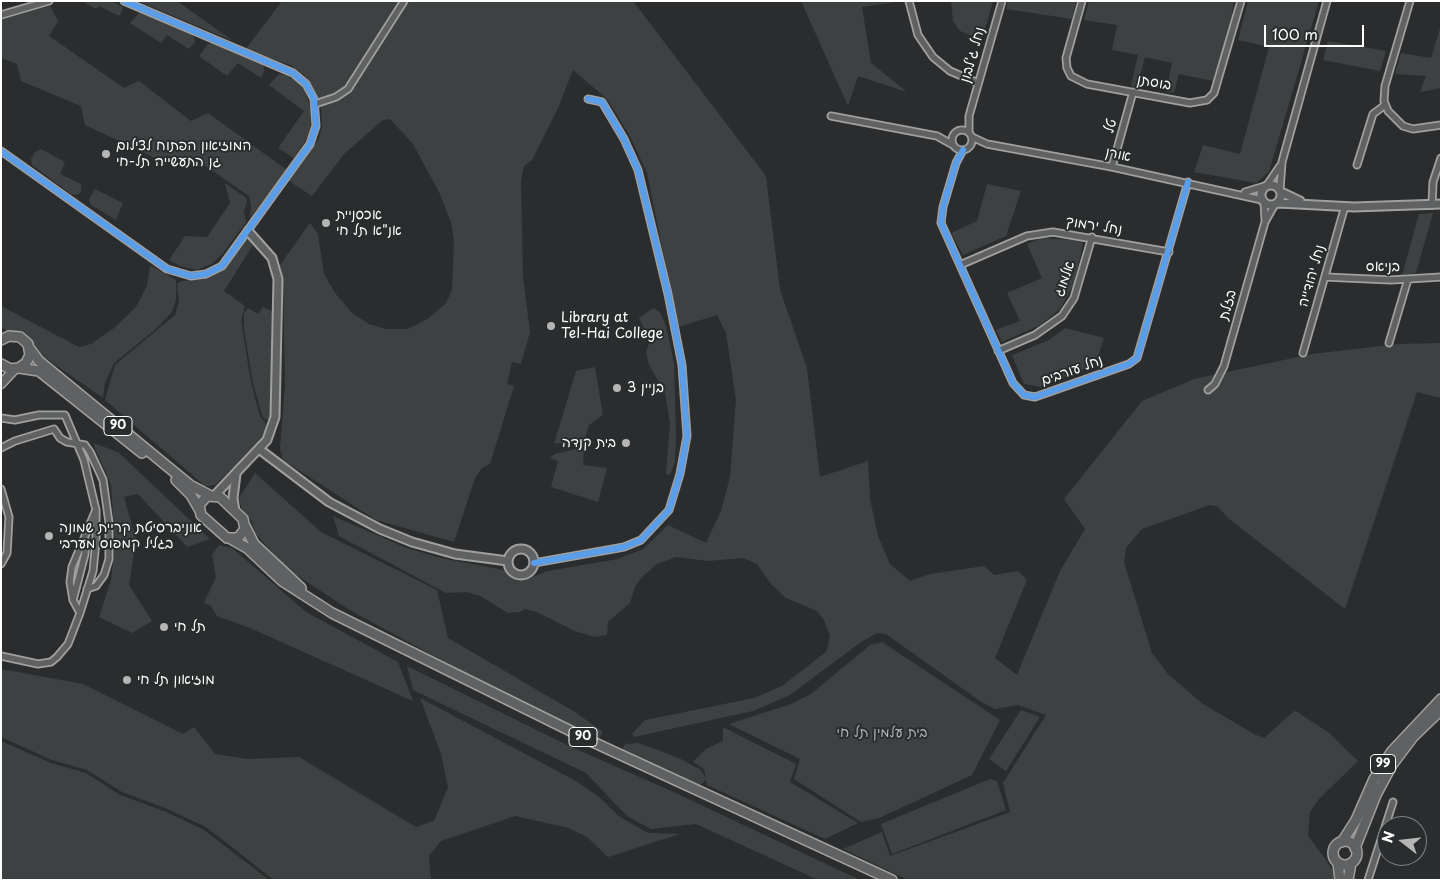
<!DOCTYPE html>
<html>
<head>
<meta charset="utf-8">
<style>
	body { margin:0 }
	#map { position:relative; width:1442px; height:881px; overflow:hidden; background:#2b2c2d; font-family:"Playpen Sans",sans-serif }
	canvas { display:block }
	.frame { position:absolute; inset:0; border:2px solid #fff; pointer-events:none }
	.north { position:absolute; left:1377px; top:816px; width:50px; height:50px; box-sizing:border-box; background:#2a2d2e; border:1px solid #7f8182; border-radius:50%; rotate:286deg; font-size:14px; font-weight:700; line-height:20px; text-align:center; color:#fff }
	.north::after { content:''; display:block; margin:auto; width:18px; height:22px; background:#b5b5b6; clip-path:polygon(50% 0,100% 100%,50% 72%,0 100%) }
	.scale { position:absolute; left:1264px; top:25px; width:100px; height:22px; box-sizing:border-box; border:2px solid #fff; border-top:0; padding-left:6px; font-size:15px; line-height:18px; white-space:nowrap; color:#fff; -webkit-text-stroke:4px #2a2d2e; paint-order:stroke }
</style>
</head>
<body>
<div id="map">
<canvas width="1442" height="881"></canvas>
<div class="frame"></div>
<div class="north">N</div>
<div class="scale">100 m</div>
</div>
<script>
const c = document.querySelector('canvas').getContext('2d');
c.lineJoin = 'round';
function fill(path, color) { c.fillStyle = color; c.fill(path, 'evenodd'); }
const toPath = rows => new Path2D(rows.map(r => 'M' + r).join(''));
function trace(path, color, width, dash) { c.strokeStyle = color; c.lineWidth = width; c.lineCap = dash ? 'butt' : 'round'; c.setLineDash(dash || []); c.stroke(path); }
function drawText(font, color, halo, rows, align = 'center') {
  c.font = font + ' "Playpen Sans","Playpen Sans Hebrew",sans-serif'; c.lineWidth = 4; c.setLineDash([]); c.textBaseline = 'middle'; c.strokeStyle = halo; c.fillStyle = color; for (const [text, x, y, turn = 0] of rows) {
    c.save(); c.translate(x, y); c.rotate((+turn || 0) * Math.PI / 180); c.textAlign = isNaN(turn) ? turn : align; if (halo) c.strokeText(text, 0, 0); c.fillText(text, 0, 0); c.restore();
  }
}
fill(toPath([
	[82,1,112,1,123,7,122,11,119,16,99,6,96,9],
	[138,1,177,1,233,41],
	[282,1,402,1,352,82,341,92,323,100,318,97,305,76,291,65,245,50],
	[408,1,633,1,766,176,780,290,807,368,820,477,868,461,870,499,878,536,890,564,910,581,930,574,984,566,994,575,1018,571,1027,580,995,658,1017,675,1060,571,1085,529,1064,499,1142,401,1194,379,1312,354,1399,344,1441,343,1441,398,1417,392,1345,609,1228,518,1218,507,1210,505,1142,529,1126,548,1124,562,1152,653,1168,674,1203,704,1254,734,1264,738,1294,711,1297,712,1328,732,1358,761,1319,799,1310,812,1308,836,1327,861,1333,871,1334,880,908,880,843,849,882,832,890,856,1010,812,1003,783,1046,715,1018,705,995,709,980,701,886,634,877,633,861,642,790,695,753,711,634,737,632,734,645,720,754,698,782,686,827,651,830,636,824,620,817,611,786,598,771,584,757,564,743,558,708,561,676,557,657,564,642,577,635,587,630,603,608,622,607,635,594,637,575,631,537,612,525,609,520,612,508,613,480,596,466,592,446,593,339,536,333,516,404,547,441,558,504,570,527,579,548,571,618,559,643,549,668,525,706,543,721,511,730,477,736,400,726,333,717,315,678,327,647,173,630,136,607,99,573,70,558,108,532,160,524,166,521,180,523,277,530,332,521,364,512,362,507,384,514,386,490,464,482,468,475,478,454,542,376,520,283,460,280,449,285,385,283,279,280,265,310,223,318,234,324,274,335,293,352,313,369,324,386,329,408,329,429,318,446,303,452,290,454,241,451,222,439,192,413,144,390,119,383,120,345,153,312,196,289,181,318,140,322,127,321,106,349,94],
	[801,1,903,1,862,7,871,63,907,92,858,76,848,106],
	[951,1,993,1,982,40,960,31,953,21],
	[1008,1,1076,1,1072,19,1006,9],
	[1089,1,1234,1,1230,25,1213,81,1179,74,1174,93,1166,92,1172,63,1145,57,1137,87,1131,86,1138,55,1112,50,1117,25,1084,20],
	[1248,1,1319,1,1269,172,1256,183,1194,172,1203,145,1240,154,1269,47,1238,40],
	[50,6,58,21,49,36,124,88,139,81,191,121,208,113,287,170,250,218,251,205,249,196,197,160,169,164,153,157,85,125,81,106,21,81,17,64,1,58,1,19],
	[140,12,193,35,195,42,189,49,167,35,161,43,130,23],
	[1441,25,1441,88,1420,92,1426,76,1395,74,1401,53,1431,58],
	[1328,41,1386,51,1380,71,1323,60],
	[212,43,263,65,264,71,261,78,238,63,227,76,199,56,208,44],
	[279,74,286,75,297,81,304,89,310,107,311,132,294,158,278,148,304,111,269,85],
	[41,149,65,162,60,174,81,184,81,192,77,195,71,194,32,165,31,159,35,152],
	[225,183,246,198,247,202,244,211,246,222,224,252,212,264,196,270,180,266,169,260,185,236,207,237,230,203],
	[987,184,1021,191,1006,236,963,255,951,233,977,221],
	[95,189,123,203,116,220,91,205,89,199],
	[1433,213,1416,273,1402,275,1419,214],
	[246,237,253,245,224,291,245,306,241,320,250,377,258,410,261,418,265,422,267,429,254,449,215,485,205,486,105,400,115,365,175,315,179,302,177,284,181,281,201,279,226,268],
	[1042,238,1075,240,1083,243,1075,283,1060,309,1048,319,1038,326,1002,342,996,330,1020,321,1007,293,1042,278,1027,244],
	[150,265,176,280,176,300,172,312,156,329,114,363,105,383,103,398,1,327,1,306,79,347,91,344,114,328,136,307,147,286],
	[263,307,272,311,271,415,269,426,268,420,263,418,253,383,244,330,244,313,248,308,258,314],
	[653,308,660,312,666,326,674,363,676,435,675,462,670,475,666,474,670,423,665,393,649,365,646,352,650,341,639,318],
	[1065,328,1104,338,1095,365,1040,387,1024,384,1012,355,1049,340],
	[595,367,603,415,589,425,585,439,554,444,576,371],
	[93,443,118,452,210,539,187,547,138,494,124,497,136,539,129,585,152,621,132,633,99,617,111,580,115,543,111,485],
	[584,447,583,465,607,468,598,502,551,487,558,461,550,458,555,454],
	[255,473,321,532,437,590,448,638,575,712,603,732,597,741,505,695,348,609,286,568,256,534,251,520,242,509,239,498],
	[219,545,232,548,238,553,306,612,398,662,413,701,250,628,217,616,211,606,204,603,216,577,212,555],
	[882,642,1000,720,972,775,879,818,861,822,794,779,800,759,729,724,791,704,811,694,870,645],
	[407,666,567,745,678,794,860,880,818,880,696,824,651,829,627,816,586,773,413,690],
	[1,669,83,684,183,734,194,727,215,754,248,759,299,757,416,827,434,821,448,787,441,754,420,698,576,781,599,797,620,817,648,833,680,834,608,857,587,837,569,828,515,816,441,841,429,856,431,880,274,880,206,827,165,808,122,792,87,770,52,760,1,737],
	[1021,710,1040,717,1006,771,989,759],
	[723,727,796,764,790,782,858,823,825,839,707,785,704,769,693,762,706,749,723,741],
	[1,741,51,763,86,773,120,795,164,811,204,830,269,880,1,880],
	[639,743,679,758,701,770,706,779,703,783,699,785,622,751,625,744],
	[990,779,997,781,1006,810,892,854,881,824]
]), '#3e4142');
const minor = toPath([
	[909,1,918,35,933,57,950,71,978,83],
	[1082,1,1066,58,1067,68,1071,76,1087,84,1190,103,1207,100,1214,93,1241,1],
	[1410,1,1385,86,1384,101,1388,111,1403,126,1413,129,1441,125],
	[1,15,49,1],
	[315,104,336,97,348,89,404,1],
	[831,116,937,136,953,145],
	'952 140a10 10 0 1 1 20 0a10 10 0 1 1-20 0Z',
	[969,132,969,116,1002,1],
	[972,137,987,144,1112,167,1262,200],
	[963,150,956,163,943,207,941,223,1013,383,1024,395,1035,397,1129,364,1137,358,1188,182],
	[1,151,167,269,191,276,206,274,222,266,310,144,316,126,314,99,306,84,293,73,124,1],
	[1357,165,1373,114,1385,105],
	[1112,167,1133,92],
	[1267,185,1280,166],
	[1280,189,1282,162,1327,1],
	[1245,192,1265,186],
	[1264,202,1265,219],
	[1432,205,1433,182,1441,158],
	[960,265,1027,236,1053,232,1169,252],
	[1325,277,1391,280,1441,277],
	[1389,343,1408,279],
	[998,351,1035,335,1062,316,1074,298,1092,237],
	[1303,353,1345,206],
	[1208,390,1215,384,1224,366,1265,222,1275,204],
	[1,418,15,420,39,415,65,415,84,460,96,510,96,541,93,571,80,613,68,644,57,657,51,662,38,664,1,656],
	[1,448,15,441,54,429,60,438,67,442,85,445,90,452,103,480,109,523,109,559,104,575,96,586,87,589],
	[1,489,9,517,7,553,1,564],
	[534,563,624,547,641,540,669,510,680,474,687,436,682,365,668,294,638,170,624,139,602,102,588,99],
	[73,600,85,554,85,539],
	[80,613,73,600,70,582,72,567,95,512],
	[1368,880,1393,802]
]);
const tertiary = toPath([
	'1261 195a10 10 0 1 1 20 0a10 10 0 1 1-20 0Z',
	[1281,192,1300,201],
	[1278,203,1354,207,1441,204],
	[259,449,329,502,380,529,412,542,455,554,508,561],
	[215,495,267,440,275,417,278,279,272,258,248,231],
	[235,511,233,498,236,474],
	'508 562a13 13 0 1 1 26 0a13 13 0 1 1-26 0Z'
]);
const secondary = toPath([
	[1,384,15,369]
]);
const trunk = toPath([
	[1,340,9,336,20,337,28,344,30,355,26,363,19,368,10,369,1,364],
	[30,349,39,361,190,485,211,496],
	[19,368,39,371,142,453],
	[176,480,191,495,199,509],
	[207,496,220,497,243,519,245,529,238,538,227,538,201,515,199,505,207,496],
	[245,526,254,544,301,588],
	[231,539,247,548,282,581,332,613,595,743,892,880],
	'1333 853a12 12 0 1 1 24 0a12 12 0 1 1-24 0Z',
	[1342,842,1356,820,1374,779,1392,751,1441,699],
	[1355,848,1376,795,1392,765,1413,737,1441,710],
	[1338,863,1340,880],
	[1348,880,1351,863]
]);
trace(minor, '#a0a0a0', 9);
trace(tertiary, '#a0a0a0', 11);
trace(secondary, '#a0a0a0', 11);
trace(trunk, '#a0a0a0', 12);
trace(minor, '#606162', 5.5);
trace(tertiary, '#606162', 7);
trace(secondary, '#606162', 8);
trace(trunk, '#606162', 9);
trace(toPath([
	[963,150,956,163,943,207,941,223,1013,383,1024,395,1035,397,1129,364,1137,358,1188,182],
	[1,151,167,269,191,276,206,274,222,266,310,144,316,126,314,99,306,84,293,73,124,1],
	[534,563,624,547,641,540,669,510,680,474,687,436,682,365,668,294,638,170,624,139,602,102,588,99]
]), '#5a9eea', 6);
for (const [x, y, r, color] of [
	[106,154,5,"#b5b5b6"],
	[326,223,5,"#b5b5b6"],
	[551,326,5,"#b5b5b6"],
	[617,388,5,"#b5b5b6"],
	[626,443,5,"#b5b5b6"],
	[49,536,5,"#b5b5b6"],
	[164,627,5,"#b5b5b6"],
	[127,680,5,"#b5b5b6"]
]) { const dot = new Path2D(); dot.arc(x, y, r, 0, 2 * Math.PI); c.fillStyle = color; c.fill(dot); trace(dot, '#2a2d2e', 2); }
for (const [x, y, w] of [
	[118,426,28],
	[583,737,28],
	[1383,764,25]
]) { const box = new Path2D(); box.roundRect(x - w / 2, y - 9.5, w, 19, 4); c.fillStyle = '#2a2d2e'; c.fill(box); trace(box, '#fff', 1); }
drawText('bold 12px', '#fff', null, [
	["90",118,426],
	["90",583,737],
	["99",1383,764]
]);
drawText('14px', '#fff', '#2a2d2e', [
	["נחל ג'לבון",973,55,-74],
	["בוסתן",1154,83,10],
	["טל",1111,126,-74],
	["אורן",1118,155,11],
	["נחל ירמוך",1094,226,9],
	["בניאס",1383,267],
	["נחל יהודייה",1312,276,-74],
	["אלמוג",1065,279,-71],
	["בזלת",1228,305,-74],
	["נחל עורבים",1072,371,-20]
]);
drawText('14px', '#fff', '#2a2d2e', [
	["המוזיאון הפתוח לצילום",116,146],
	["גן התעשייה תל-חי",116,162],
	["אכסניית",336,215],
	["אנ\"א תל חי",336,231],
	["Library at",561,318],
	["Tel-Hai College",561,334],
	["בניין 3",627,388],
	["בית קנדה",616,443,"right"],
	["אוניברסיטת קריית שמונה",59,528],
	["בגליל קמפוס מערבי",59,544],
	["תל חי",174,627],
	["מוזיאון תל חי",137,680]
], 'left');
drawText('14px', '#b3b4b5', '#2a2d2e', [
	["בית עלמין תל חי",882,733]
]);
</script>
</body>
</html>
